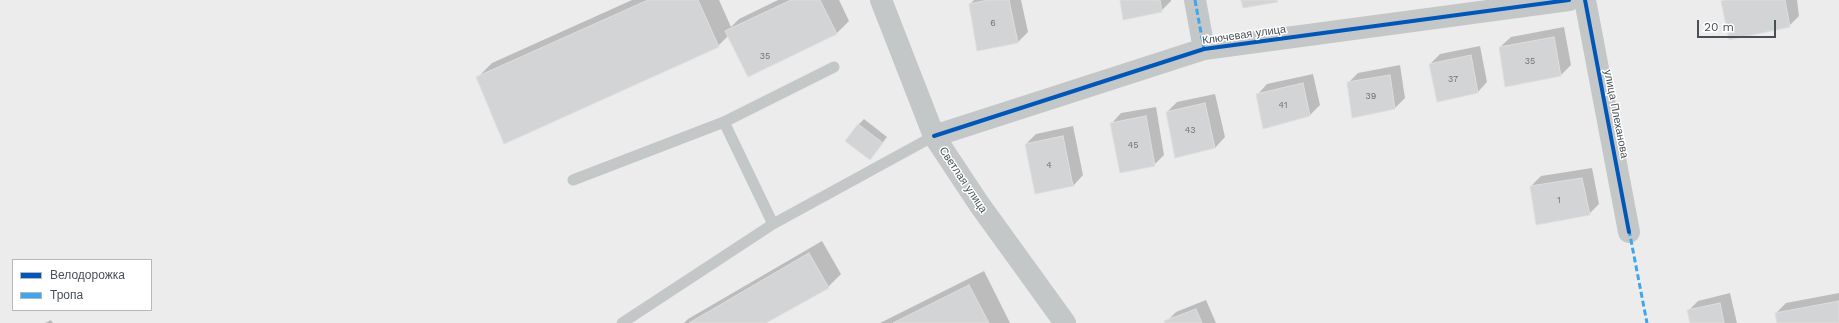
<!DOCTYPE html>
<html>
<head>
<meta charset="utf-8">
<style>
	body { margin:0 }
	#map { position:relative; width:1839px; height:323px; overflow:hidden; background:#edecec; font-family:"Work Sans",sans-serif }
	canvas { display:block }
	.legend { position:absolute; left:12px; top:259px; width:140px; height:52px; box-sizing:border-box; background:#fff; border:1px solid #b5b9bb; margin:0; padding:5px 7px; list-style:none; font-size:12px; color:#465156 }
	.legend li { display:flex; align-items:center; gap:8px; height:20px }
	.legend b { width:20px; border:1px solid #b5b9bb }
	.scale { position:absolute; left:1697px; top:20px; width:79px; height:18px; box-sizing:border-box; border:2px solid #465156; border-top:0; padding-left:5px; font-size:12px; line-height:14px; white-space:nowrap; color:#465156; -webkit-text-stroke:3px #fff; paint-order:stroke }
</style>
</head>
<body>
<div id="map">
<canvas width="1839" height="323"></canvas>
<ul class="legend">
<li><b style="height:5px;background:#0057b8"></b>Велодорожка</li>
<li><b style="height:5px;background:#3fa5ed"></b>Тропа</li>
</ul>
<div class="scale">20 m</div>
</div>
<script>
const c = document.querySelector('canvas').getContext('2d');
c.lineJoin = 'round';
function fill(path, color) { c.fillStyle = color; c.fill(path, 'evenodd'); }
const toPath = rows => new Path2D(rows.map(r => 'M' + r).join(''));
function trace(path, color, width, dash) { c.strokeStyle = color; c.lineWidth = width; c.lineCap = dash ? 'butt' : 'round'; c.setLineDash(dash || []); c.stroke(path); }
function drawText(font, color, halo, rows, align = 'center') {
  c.font = font + ' "Work Sans",sans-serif'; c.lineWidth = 3; c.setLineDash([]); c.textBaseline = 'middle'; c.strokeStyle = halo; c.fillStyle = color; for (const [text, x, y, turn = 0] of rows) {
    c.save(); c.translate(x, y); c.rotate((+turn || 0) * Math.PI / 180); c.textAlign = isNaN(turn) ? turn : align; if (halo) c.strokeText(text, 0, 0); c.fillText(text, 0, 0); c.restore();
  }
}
fill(toPath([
	[632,0,719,0,731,27,739,19,778,0,839,0,849,21,836,34,728,36,718,46,505,143,477,78,492,63],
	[974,0,1021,0,1028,32,1018,42,978,50,970,4],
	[1121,0,1171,0,1171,1,1161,11],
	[1724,0,1797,0,1799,16,1789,26,1723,1],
	[1564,27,1571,65,1561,75,1506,86,1500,47,1511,37],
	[1480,46,1487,82,1477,93,1430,64,1440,54],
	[1400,65,1405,98,1395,108,1348,83,1358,73],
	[1313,74,1320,105,1310,115,1264,127,1257,95,1267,84],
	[1215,94,1225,137,1215,148,1167,112,1177,102],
	[1156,107,1164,155,1154,165,1111,124,1121,113],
	[864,119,887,137,870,159,858,125],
	[1073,126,1083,175,1073,186,1036,193,1026,144,1036,134],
	[1592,168,1599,204,1589,214,1531,186,1541,176],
	[822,241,841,274,828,287,764,323,684,323,688,319],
	[984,271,1010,323,880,323],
	[1730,293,1737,323,1691,323,1688,311,1698,301],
	[1839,293,1839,323,1778,323,1776,313,1786,303],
	[1206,300,1216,323,1166,323,1166,322,1176,312],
	[51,320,53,323,45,323]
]), '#0003');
const building = toPath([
	[648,0,698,0,719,47,504,144,476,77,648,0],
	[791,0,820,0,837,34,748,77,725,31,791,0],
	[988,0,1009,0,1018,43,977,51,969,4,988,0],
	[1120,0,1160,0,1162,12,1123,20,1120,0],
	[1241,0,1277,0,1278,2,1243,8,1241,0],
	[1726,0,1785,0,1790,27,1729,40,1721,1,1726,0],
	[1554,37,1561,76,1505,87,1499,47,1554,37],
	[1471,55,1478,93,1437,102,1429,64,1471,55],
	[1390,75,1395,109,1352,118,1347,82,1390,75],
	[1303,83,1310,116,1263,129,1256,94,1303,83],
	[1205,103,1215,148,1175,158,1166,112,1205,103],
	[1146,116,1155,166,1120,173,1110,123,1146,116],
	[858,124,883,143,870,160,845,141,858,124],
	[1063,136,1073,186,1035,194,1025,144,1063,136],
	[1582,178,1590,215,1536,225,1530,186,1582,178],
	[809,253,829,288,766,323,689,323,809,253],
	[969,285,989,323,893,323,969,285],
	[1839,301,1839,323,1777,323,1775,313,1839,301],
	[1720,303,1724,323,1690,323,1687,310,1720,303],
	[1196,309,1202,323,1165,323,1164,321,1196,309]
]);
fill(building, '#d3d4d5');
trace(building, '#dededf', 1);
trace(toPath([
	[724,122,773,224],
	[573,180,724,122,834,67],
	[622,323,773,224,934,136]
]), '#c4c7c7', 11);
trace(toPath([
	[881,0,934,136,979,204,1065,323],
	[1195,0,1204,49],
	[1585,0,1629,232],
	[934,136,1204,49,1569,0]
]), '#c4c7c7', 22);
trace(toPath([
	[1195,0,1204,49],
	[1629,230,1647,323]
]), '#3fa5ed', 3, [6, 3]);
trace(toPath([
	[1585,0,1629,232],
	[934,136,1204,49,1569,0]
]), '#0057b8', 4);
drawText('9px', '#6b7377', null, [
	["6",993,23],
	["35",765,56],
	["35",1530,61],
	["37",1453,79],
	["39",1371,96],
	["41",1283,105],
	["43",1190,130],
	["45",1133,145],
	["4",1049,165],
	["1",1559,200]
]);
drawText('11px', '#465156', '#fff', [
	["Ключевая улица",1244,35,-8],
	["улица Плеханова",1616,114,79],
	["Светлая улица",963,180,56]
]);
</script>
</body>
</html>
